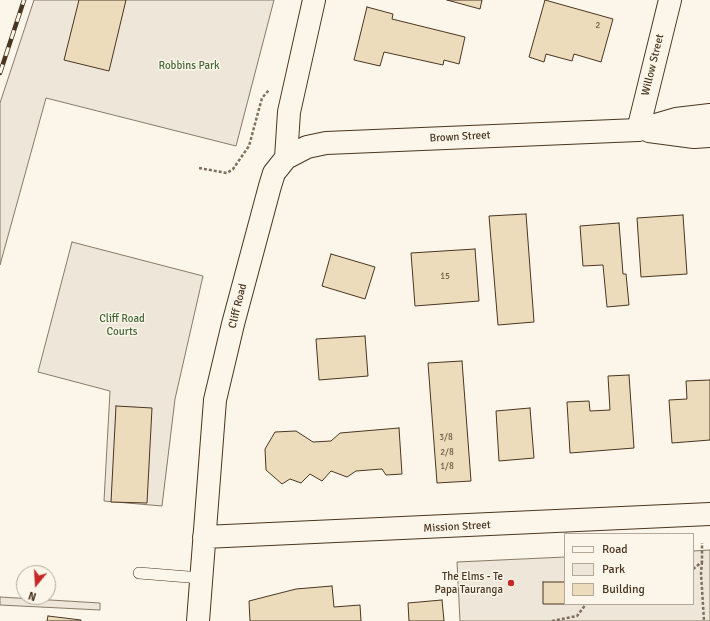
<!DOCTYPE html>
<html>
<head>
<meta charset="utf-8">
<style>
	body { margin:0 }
	#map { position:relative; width:710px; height:621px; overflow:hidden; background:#fbf6e9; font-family:Signika,sans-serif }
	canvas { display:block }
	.legend { position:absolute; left:564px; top:533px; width:130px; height:72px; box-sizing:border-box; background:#fbf6e9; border:1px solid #b4a999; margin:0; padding:5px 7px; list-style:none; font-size:12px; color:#4a3520 }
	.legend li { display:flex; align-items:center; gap:8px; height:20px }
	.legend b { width:20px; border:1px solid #b4a999 }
	.north { position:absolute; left:16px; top:565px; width:40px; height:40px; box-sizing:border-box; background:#fbf6e9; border:1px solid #b4a999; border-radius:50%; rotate:198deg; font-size:11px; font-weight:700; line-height:16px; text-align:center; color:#4a3520 }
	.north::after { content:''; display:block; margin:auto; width:14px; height:18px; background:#c62828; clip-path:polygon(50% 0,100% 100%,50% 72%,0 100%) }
</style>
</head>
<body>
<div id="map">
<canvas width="710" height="621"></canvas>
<ul class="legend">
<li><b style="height:5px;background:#fbf6e9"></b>Road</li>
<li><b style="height:11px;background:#ede6d9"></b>Park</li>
<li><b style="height:11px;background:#ecdcbc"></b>Building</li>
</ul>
<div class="north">N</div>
</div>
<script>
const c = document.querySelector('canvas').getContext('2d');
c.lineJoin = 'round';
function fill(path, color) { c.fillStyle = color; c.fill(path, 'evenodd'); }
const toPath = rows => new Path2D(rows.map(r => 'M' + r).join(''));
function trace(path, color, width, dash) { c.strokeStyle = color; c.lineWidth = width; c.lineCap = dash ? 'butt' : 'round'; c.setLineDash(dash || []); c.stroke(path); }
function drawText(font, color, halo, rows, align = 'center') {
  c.font = font + ' Signika,sans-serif'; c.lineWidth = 3; c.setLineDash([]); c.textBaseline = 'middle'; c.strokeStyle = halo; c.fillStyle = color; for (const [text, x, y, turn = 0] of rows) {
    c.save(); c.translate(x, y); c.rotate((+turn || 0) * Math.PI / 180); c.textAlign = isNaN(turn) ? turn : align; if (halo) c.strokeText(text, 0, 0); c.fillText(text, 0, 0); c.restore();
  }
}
const green = toPath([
	[34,0,274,0,236,146,46,98,0,265,0,103,34,0],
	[72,242,203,276,175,399,162,506,104,501,110,391,38,372,72,242],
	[710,550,710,621,460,621,457,562,565,557,565,604,693,604,693,551,710,550],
	[0,597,100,603,100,610,0,605,0,597]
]);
fill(green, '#ede6d9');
trace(green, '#887966', 1);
const building = toPath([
	[79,0,126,0,109,71,64,60,79,0],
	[447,0,482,0,480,9,447,0],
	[545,0,613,19,601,62,574,54,572,61,546,54,544,62,529,57,545,0],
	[367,7,393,14,392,19,465,37,459,64,444,60,443,65,384,52,380,66,354,60,367,7],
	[526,214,534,322,498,325,489,216,526,214],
	[683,215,687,274,641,277,637,218,683,215],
	[619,223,623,274,626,274,629,305,607,307,603,265,583,266,580,226,619,223],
	[475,249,479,301,415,306,411,253,475,249],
	[331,254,375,267,365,299,322,286,331,254],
	[365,336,368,376,319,380,316,339,365,336],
	[462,361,471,481,437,483,428,363,462,361],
	[629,375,634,448,570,453,567,402,589,401,590,411,610,410,608,376,629,375],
	[710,380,710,440,672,443,669,400,687,399,686,381,710,380],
	[116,406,152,408,147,503,111,502,116,406],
	[530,408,534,458,499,461,496,411,530,408],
	[399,428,402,474,386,475,382,469,356,471,347,477,331,471,322,481,310,474,301,483,290,479,282,484,266,470,265,449,275,432,296,431,313,442,331,441,340,433,399,428],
	[543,582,565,582,565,604,543,604,543,582],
	[332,586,334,607,360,605,361,621,250,621,249,601,296,589,332,586],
	[442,600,444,621,409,621,408,603,442,600],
	[48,616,81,620,81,621,47,621,48,616]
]);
fill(building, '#ecdcbc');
trace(building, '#4a3520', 1);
const service = toPath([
	[139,573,201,578]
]);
const minor = toPath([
	[286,158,307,147,326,143,638,130],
	[204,537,710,514],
	[198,621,215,400,233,324,270,186,274,173,286,158,289,112,314,0]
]);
const tertiary = toPath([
	[638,130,670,0],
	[638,130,676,119,710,115],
	[649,131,694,137,710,136]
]);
trace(service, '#4a3520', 12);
trace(minor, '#4a3520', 24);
trace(tertiary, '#4a3520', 24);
trace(toPath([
	[199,168,227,173,233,169,249,146,262,98,269,90],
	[702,562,701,573,704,621],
	[693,569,702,562,702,543],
	[552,621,577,616,586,604]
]), '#7f6f5c', 2.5, [3, 2]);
trace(service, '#fbf6e9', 11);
trace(minor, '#fbf6e9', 22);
trace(tertiary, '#fbf6e9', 22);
const rail = toPath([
	[0,73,24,0]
]);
trace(rail, '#4a3520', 4.5);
trace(rail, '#fbf6e9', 3, [9]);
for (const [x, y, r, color] of [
	[511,583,4,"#c62828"]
]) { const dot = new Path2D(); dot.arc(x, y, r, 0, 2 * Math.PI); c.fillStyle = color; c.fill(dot); trace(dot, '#fbf6e9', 1.5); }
drawText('9px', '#725f47', null, [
	["2",598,26],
	["15",445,277],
	["3/8",446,438],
	["2/8",447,453],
	["1/8",447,467]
]);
drawText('11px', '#4a3520', '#fbf6e9', [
	["Willow Street",653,65,-76],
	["Brown Street",460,137,-3],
	["Cliff Road",238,306,-76],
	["Mission Street",457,527,-3]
]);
drawText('11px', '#436837', '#fbf6e9', [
	["Robbins Park",189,66],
	["Cliff Road",122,319],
	["Courts",122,332]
]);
drawText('11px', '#4a3520', '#fbf6e9', [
	["The Elms - Te",503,577],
	["Papa Tauranga",503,590]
], 'right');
</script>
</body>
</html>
